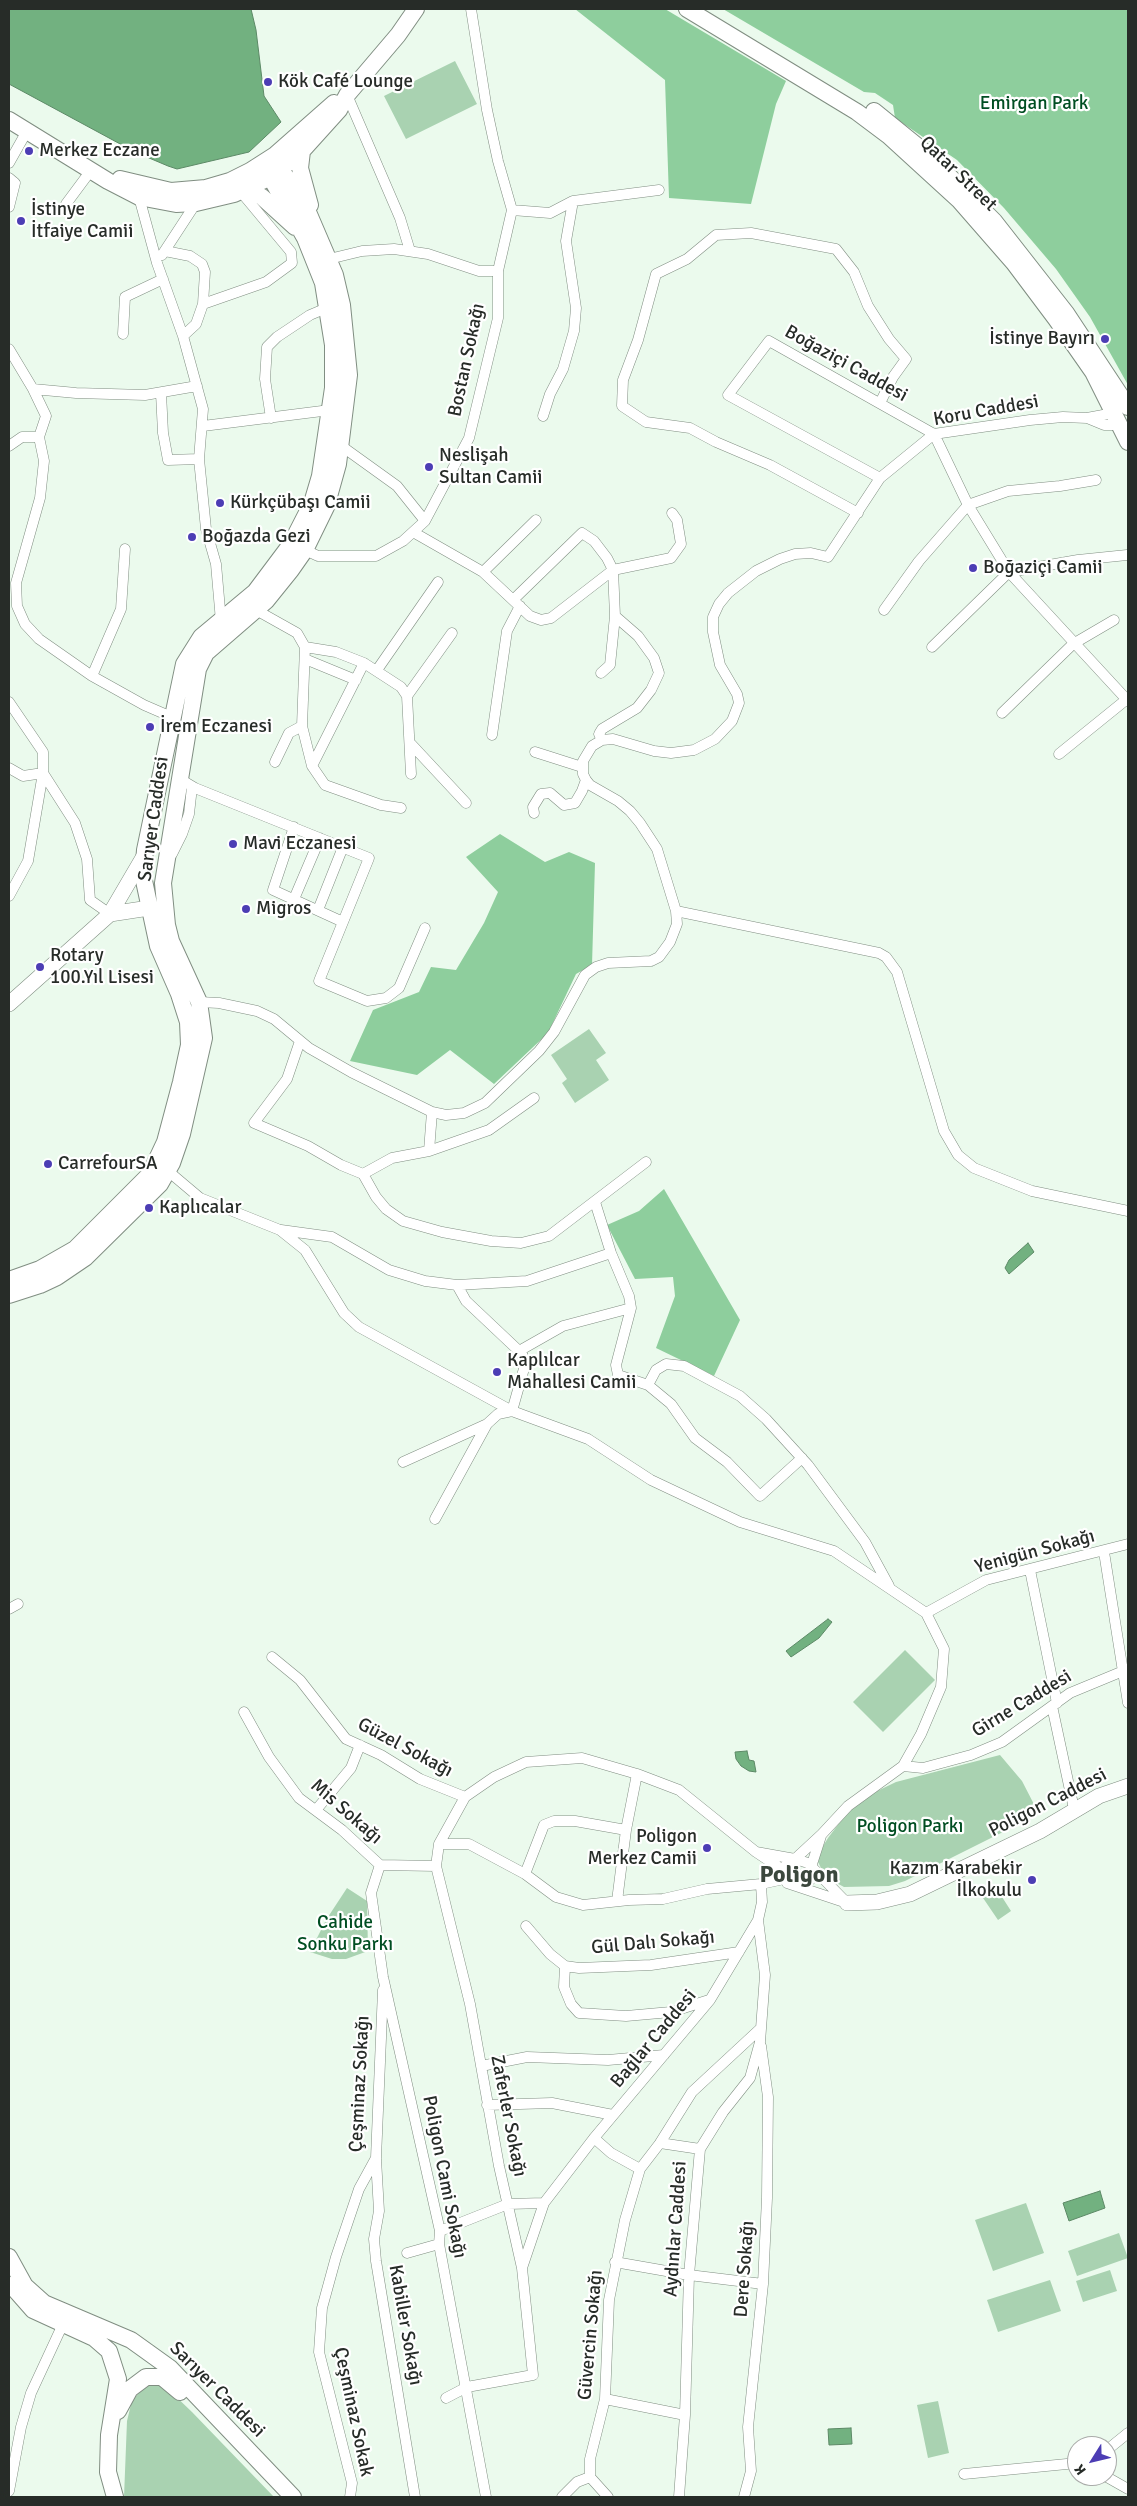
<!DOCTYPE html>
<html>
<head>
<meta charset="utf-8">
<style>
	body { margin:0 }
	#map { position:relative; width:1137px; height:2506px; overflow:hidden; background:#ebfaed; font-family:Signika,sans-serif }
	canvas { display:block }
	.frame { position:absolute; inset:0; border:10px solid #272c28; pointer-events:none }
	.north { position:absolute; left:1067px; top:2436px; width:50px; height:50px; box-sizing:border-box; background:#fff; border:1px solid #a9aba9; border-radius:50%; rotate:234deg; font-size:14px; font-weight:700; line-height:20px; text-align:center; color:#272c28 }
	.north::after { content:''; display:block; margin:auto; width:18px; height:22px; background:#4c3db4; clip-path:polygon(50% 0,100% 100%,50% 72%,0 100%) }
</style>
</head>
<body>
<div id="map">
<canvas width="1137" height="2506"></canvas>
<div class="frame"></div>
<div class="north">K</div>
</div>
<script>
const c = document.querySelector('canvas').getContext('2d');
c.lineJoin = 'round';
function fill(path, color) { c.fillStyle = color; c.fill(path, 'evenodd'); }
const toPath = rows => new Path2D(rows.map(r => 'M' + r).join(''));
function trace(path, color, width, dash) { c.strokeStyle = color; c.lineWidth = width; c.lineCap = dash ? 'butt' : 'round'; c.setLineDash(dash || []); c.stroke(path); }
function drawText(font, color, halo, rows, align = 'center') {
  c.font = font + ' Signika,sans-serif'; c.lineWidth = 4.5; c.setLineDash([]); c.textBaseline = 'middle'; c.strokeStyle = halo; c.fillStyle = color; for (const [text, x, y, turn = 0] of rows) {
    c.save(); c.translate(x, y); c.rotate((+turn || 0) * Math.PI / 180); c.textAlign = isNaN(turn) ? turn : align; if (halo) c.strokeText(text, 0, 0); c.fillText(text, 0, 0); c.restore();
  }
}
fill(toPath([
	[455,61,477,104,406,139,384,96],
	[589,1029,606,1053,596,1060,609,1080,575,1103,562,1083,567,1079,551,1055],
	[905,1650,935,1680,883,1732,853,1702],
	[1000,1755,1022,1781,1039,1814,905,1881,889,1886,844,1887,831,1880,822,1870,818,1862,820,1851,828,1838,846,1814,867,1796,896,1782],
	[995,1886,1011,1911,998,1920,981,1895],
	[347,1888,367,1901,368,1951,346,1959,332,1959,310,1952,326,1920],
	[1026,2203,1044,2253,993,2271,975,2220],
	[1119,2233,1128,2258,1077,2276,1068,2251],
	[1110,2270,1117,2291,1083,2302,1076,2281],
	[1050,2280,1061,2311,998,2332,987,2300],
	[156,2384,168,2389,192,2412,274,2497,124,2497,127,2421,132,2400,147,2385],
	[938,2401,949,2453,928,2458,917,2405]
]), '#a9d2b1');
fill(toPath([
	[575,9,665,9,786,81,776,104,751,204,669,198,665,80],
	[723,9,1128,9,1128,385,1090,317,1056,269,1004,208,957,160,895,118,893,105,875,93,864,92],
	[500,834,545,862,569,852,595,863,592,965,576,974,548,1033,494,1084,450,1050,417,1075,350,1061,373,1010,419,992,431,967,456,970,484,923,498,892,466,857],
	[664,1189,740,1320,714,1376,656,1348,675,1296,673,1277,635,1279,607,1225,639,1211]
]), '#8ece9d');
const water = toPath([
	[9,9,251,9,256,30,264,96,281,122,249,152,177,169,168,166,135,152,9,84,9,9],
	[1028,1243,1034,1252,1009,1274,1005,1268,1009,1260,1028,1243],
	[828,1619,832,1622,819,1638,791,1657,786,1651,828,1619],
	[747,1751,749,1760,754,1761,756,1772,749,1771,741,1766,736,1759,735,1752,747,1751],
	[1100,2191,1105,2208,1069,2221,1063,2203,1100,2191],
	[851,2428,852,2444,829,2445,828,2429,851,2428]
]);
fill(water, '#72b180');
trace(water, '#5c8966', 1);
const street = toPath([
	[347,95,400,218,410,251],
	[9,163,27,131],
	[9,178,15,183,9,207],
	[139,197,157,263,183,336,203,409,199,459,206,529,216,564,221,621],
	[66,204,92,169],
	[512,210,550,213,573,201,659,190],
	[165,251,190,256,202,264,205,272,203,304,196,324,183,336],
	[162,255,196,203],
	[329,259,362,251,394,249,428,254,479,271,498,271],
	[203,304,266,282,292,263,291,252,241,192],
	[123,334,125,297,163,279],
	[9,349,33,389,46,416,39,437],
	[33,389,76,393,145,395,197,386],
	[161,393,163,433,168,460,199,459],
	[543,416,550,394,563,369,574,331,576,308,566,241,573,201],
	[271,418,265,379,267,347,277,337,310,315,329,307],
	[1087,418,1104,425,1120,425],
	[203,426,330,410],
	[340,445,397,486,425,521],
	[9,446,22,437,39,437,44,461,40,498,16,583,17,606,25,624,39,639,92,676,144,705,174,718],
	[880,478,728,395,769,341,934,434,968,505,1009,572,1128,701],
	[858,513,770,465,716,442,690,428,646,422,622,406,623,380,638,340,656,274,687,259,716,235,751,233,836,249,854,272,868,306,889,339,906,359,893,377,880,403],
	[413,532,483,572,530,616,541,620,551,618,613,570,671,558,681,544,677,520,672,513],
	[305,550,318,556,376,556,403,541,425,521,469,438,498,318,498,271,512,210,498,161,487,110,471,9],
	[483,572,536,520],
	[513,600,582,533,594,541,607,558,613,570,615,616,638,636,654,658,659,673,651,690,637,708,602,729,599,734,602,740],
	[256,610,297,633,305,647,302,726,312,766,325,785,381,805,401,808],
	[884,610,919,561,968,505,1008,491,1060,486,1096,480],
	[305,647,336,652,364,663,401,687,407,696,411,774],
	[932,647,1009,572,1078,560,1127,555],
	[305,659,356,680],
	[377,670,438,582],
	[601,673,610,665,615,616],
	[92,676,121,609,125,549],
	[407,696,452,633],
	[9,702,43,752,43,773,28,861,9,896],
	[1002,713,1073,644,1114,620],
	[492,735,507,631,520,606],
	[411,744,466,803],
	[535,752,582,767],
	[1059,754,1127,699],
	[275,762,289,733,302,726],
	[312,766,364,663],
	[9,768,23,776,43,773,75,823,87,859,90,900,110,914],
	[180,779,195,788,369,858,319,981,367,1001,386,998,399,988,425,928],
	[534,813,533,807,541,794,550,793,564,805,575,803,582,791,586,780],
	[294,827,273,890,343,922],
	[172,854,182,834,189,814,192,787],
	[294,899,320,838],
	[318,910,343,847],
	[676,911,879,953,886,957,897,972,944,1131,958,1155,974,1168,1032,1191,1128,1211],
	[199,1002,219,1003,257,1011,274,1019,309,1048,351,1072,432,1112,446,1115,464,1113,485,1103,539,1051,554,1032,585,975,596,967,608,963,651,961,659,957,670,942,677,924,676,911,657,849,640,823,630,811,618,801,590,785,586,780,583,774,583,761,592,746,602,740,613,739,654,751,671,753,694,750,715,739,732,721,739,703,737,694,720,665,713,632,713,617,719,604,728,593,756,571,780,559,795,554,811,553,828,557,880,478,934,434,1030,420,1063,417,1087,418,1114,413],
	[300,1041,287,1079,254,1123,308,1146,341,1165,363,1174,392,1158,429,1151,432,1112],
	[429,1151,489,1130,534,1098],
	[168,1171,200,1198,280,1230,305,1250,344,1313,359,1327,512,1411,588,1439,651,1480,740,1522,834,1551,926,1613,944,1649,941,1687,921,1734,903,1766,848,1806,822,1834,795,1859,756,1852],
	[363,1174,376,1197,386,1209,403,1221,442,1232,491,1241,521,1243,549,1236,646,1162],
	[595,1202,611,1253,629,1296,631,1308,616,1365,618,1375,648,1385,656,1370,666,1364,684,1366,740,1396,766,1419,808,1465,865,1542,889,1586],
	[281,1230,332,1237,389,1270,425,1281,457,1285,527,1281,611,1253],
	[519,1351,563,1326,631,1308],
	[648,1385,671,1404,695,1438,727,1462,760,1496,802,1458],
	[403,1462,487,1424],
	[435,1519,487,1424,498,1414,512,1411,525,1365,523,1356,519,1351,466,1301,457,1285],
	[1104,1552,1128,1703],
	[1030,1570,1057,1703],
	[9,1609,18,1604],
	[926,1613,986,1580,1128,1544],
	[272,1657,300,1680,346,1739,381,1755,420,1779,465,1797],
	[1052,1706,1074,1809],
	[244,1712,269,1757,299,1798,342,1830,380,1865,436,1866],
	[903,1766,923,1768,971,1755,1002,1742,1070,1693,1128,1669],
	[316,1810,351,1768,360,1745],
	[439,1844,469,1844,525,1874,556,1897,583,1905,629,1900,663,1899,707,1889,761,1884,784,1879],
	[795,1859,808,1863,847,1903,787,1883,783,1870,787,1863,795,1859],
	[380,1865,371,1893,383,1977,440,2231,439,2244,486,2497],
	[525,1874,544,1825,554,1821,575,1821,626,1830],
	[800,1887,810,1880,811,1867,821,1836],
	[617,1901,626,1830,637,1774],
	[526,1926,550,1954,565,1966,579,1968,651,1965,739,1952],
	[565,1966,564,1987,571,2004,579,2013,626,2016,671,2012,709,2000],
	[481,2066,527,2057,608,2060,664,2055],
	[487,2105,552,2103,613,2115],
	[594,2138,611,2153,640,2169],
	[660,2143,700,2149],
	[376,2159,379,2211,374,2239,376,2261,415,2497],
	[440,2231,508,2204,544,2203],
	[407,2253,439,2244],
	[615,2262,689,2275,763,2284],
	[522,2268,544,2203,594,2138,710,2000,758,1920,762,1902,761,1884],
	[446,2398,467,2387,533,2375,522,2268,499,2166,470,2004,436,1866,439,1844,465,1797,494,1777,526,1762,582,1758,637,1774,679,1790,756,1852,783,1870],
	[605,2399,685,2415],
	[1107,2450,1128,2433],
	[964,2474,1077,2463],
	[1105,2476,1128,2489],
	[590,2477,590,2459,605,2399,609,2300,625,2220,640,2169,660,2143,692,2092,761,2028],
	[590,2477,608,2497],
	[9,2491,21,2427,31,2393,63,2324],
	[350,2497,352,2483,319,2352,322,2308,336,2257,359,2189,376,2158,383,1990],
	[562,2497,577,2482,590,2477],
	[679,2497,685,2415,689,2275,700,2149,723,2112,750,2078,760,2042,765,1975,758,1920],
	[744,2497,751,2471,748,2427,763,2284,767,2198,768,2097,761,2046]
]);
const secondary = toPath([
	[110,914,149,908],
	[9,1004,110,914,144,856],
	[847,1903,877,1902,910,1894,1040,1831,1099,1796,1128,1786]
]);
const primary = toPath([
	[687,9,857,112,889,136,959,200,1014,263,1056,319,1093,372,1128,442],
	[874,111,927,154,994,221,1066,313,1128,407],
	[9,120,108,181,139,197,176,204,196,203,234,194,271,177,302,151,339,110,347,95,398,35,416,9],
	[302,151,300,168,310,205],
	[120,179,171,191,206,188,230,181,250,171,275,155,334,103],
	[248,189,262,197,295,227],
	[9,1280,40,1269,75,1249,150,1174,165,1142,181,1082,189,1045,188,1022,179,994,158,946,143,876,145,850,184,664,201,637,255,592,291,544,312,503,320,476,333,388,333,345,323,283,305,238,268,173,266,162],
	[9,1295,40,1285,57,1277,85,1258,160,1184,172,1163,182,1134,204,1038,199,1002,171,941,167,925,163,883,198,669,206,653,266,601,291,570,305,550,326,507,338,464,349,375,342,305,335,275,308,212,287,178,277,167,266,162],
	[9,2257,25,2286,44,2303,131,2340,170,2368,293,2497],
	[11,2285,33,2310,94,2338,109,2351,118,2379,109,2435,108,2472,115,2497],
	[118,2411,130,2389,146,2377,162,2377,180,2392]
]);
trace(street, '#808e82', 11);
trace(secondary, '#808e82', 16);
trace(primary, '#808e82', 18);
trace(street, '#fff', 10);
trace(secondary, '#fff', 15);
trace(primary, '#fff', 16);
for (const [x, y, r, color] of [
	[268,82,5,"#4c3db4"],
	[29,151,5,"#4c3db4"],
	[21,221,5,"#4c3db4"],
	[1105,339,5,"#4c3db4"],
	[429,467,5,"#4c3db4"],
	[220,503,5,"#4c3db4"],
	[192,537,5,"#4c3db4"],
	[973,568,5,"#4c3db4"],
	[150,727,5,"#4c3db4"],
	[233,844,5,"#4c3db4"],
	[246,909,5,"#4c3db4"],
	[40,967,5,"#4c3db4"],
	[48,1164,5,"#4c3db4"],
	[149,1208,5,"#4c3db4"],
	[497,1372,5,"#4c3db4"],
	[707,1848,5,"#4c3db4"],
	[1032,1880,5,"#4c3db4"]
]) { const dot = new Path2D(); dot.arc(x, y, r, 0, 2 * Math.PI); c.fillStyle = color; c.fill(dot); trace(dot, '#fff', 2); }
drawText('19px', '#272c28', '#fff', [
	["Kök Café Lounge",278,82],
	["Merkez Eczane",39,151],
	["İstinye",31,210],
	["İtfaiye Camii",31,232],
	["İstinye Bayırı",1095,339,"right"],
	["Neslişah",439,456],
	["Sultan Camii",439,478],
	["Kürkçübaşı Camii",230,503],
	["Boğazda Gezi",202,537],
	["Boğaziçi Camii",983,568],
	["İrem Eczanesi",160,727],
	["Mavi Eczanesi",243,844],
	["Migros",256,909],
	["Rotary",50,956],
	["100.Yıl Lisesi",50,978],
	["CarrefourSA",58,1164],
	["Kaplıcalar",159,1208],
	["Kaplılcar",507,1361],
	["Mahallesi Camii",507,1383],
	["Poligon",697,1837,"right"],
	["Merkez Camii",697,1859,"right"],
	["Kazım Karabekir",1022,1869,"right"],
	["İlkokulu",1022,1891,"right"]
], 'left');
drawText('19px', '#004e22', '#fff', [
	["Emirgan Park",1034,104],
	["Poligon Parkı",910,1827],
	["Cahide",345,1923],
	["Sonku Parkı",345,1945]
]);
drawText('19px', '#272c28', '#fff', [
	["Qatar Street",958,174,44],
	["Bostan Sokağı",467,360,-78],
	["Boğaziçi Caddesi",846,364,29],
	["Koru Caddesi",986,411,-10],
	["Sarıyer Caddesi",154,819,-82],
	["Yenigün Sokağı",1035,1552,-15],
	["Girne Caddesi",1022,1704,-31],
	["Güzel Sokağı",405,1748,28],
	["Poligon Caddesi",1048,1803,-27],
	["Mis Sokağı",346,1812,41],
	["Gül Dalı Sokağı",653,1943,-5],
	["Bağlar Caddesi",654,2039,-50],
	["Çeşminaz Sokağı",360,2084,-87],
	["Zaferler Sokağı",508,2116,79],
	["Poligon Cami Sokağı",444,2177,79],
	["Aydınlar Caddesi",676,2229,-86],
	["Dere Sokağı",745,2269,-86],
	["Kabiller Sokağı",405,2325,80],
	["Güvercin Sokağı",591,2335,-85],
	["Sarıyer Caddesi",217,2390,45],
	["Çeşminaz Sokak",353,2412,78]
]);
drawText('bold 24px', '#3b473d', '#fff', [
	["Poligon",799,1876]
]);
</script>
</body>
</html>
